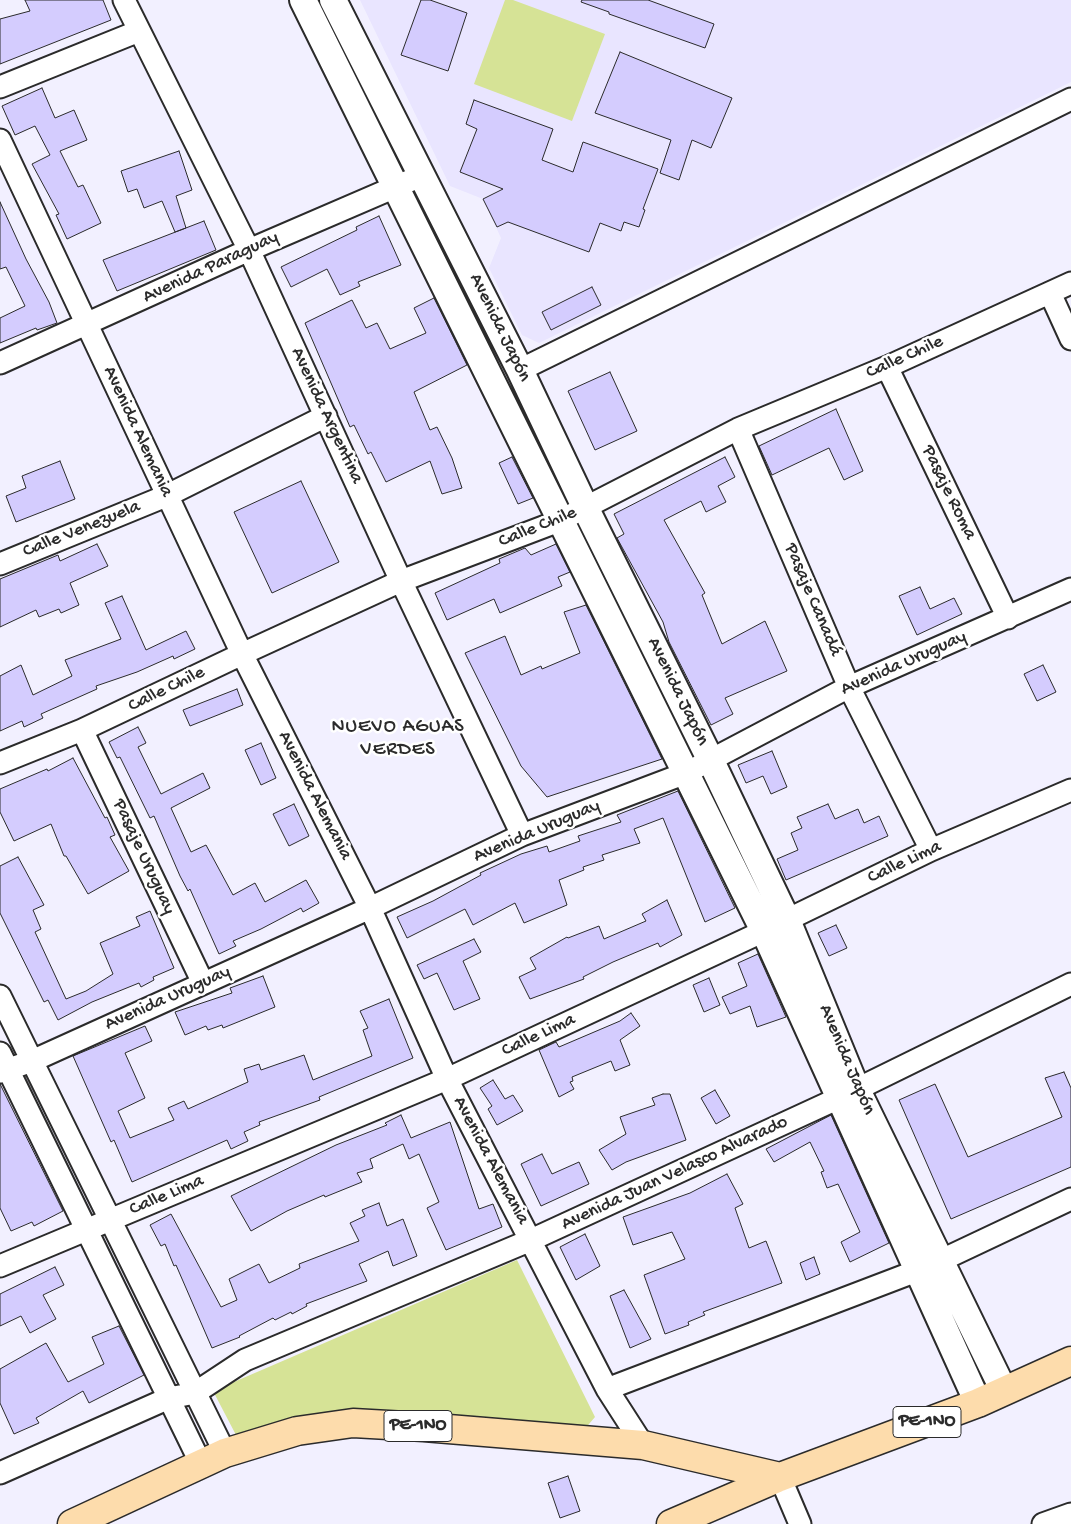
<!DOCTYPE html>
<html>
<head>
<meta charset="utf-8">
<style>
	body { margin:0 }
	canvas { display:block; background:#f2f0ff }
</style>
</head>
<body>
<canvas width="1071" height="1524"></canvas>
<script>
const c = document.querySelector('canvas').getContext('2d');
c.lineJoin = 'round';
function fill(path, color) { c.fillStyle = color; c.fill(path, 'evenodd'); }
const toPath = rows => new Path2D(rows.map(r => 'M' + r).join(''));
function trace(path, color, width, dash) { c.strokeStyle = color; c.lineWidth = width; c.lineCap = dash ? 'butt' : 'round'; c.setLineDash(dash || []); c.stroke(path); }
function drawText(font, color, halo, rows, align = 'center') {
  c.font = font + ' "Gochi Hand",sans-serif'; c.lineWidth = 5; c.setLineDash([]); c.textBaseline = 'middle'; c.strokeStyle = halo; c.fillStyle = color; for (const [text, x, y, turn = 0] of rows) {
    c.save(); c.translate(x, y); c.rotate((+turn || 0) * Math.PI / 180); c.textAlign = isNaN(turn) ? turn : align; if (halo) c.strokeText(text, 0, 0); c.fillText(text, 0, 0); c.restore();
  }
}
fill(toPath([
	[360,0,1071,0,1071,82,539,343,522,335,489,268,501,238,483,199,450,186]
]), '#e9e5ff');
fill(toPath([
	[505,0,513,0,605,34,572,121,474,84],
	[517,1260,595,1417,583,1431,319,1416,236,1435,213,1391]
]), '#d6e396');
const building = toPath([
	[25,0,103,0,111,20,0,64,0,19,30,11,25,0],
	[421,0,430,0,467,13,448,71,401,55,421,0],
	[582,0,648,0,714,24,705,48,609,14,609,12,581,2,582,0],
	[620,52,732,98,711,148,692,140,679,180,660,173,671,140,595,113,620,52],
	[42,88,55,118,74,110,87,140,60,151,78,187,83,185,101,223,67,239,56,215,59,214,32,164,50,155,35,126,15,135,2,106,42,88],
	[474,100,553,129,542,160,573,172,583,142,658,169,643,209,645,210,639,227,624,222,621,231,600,223,589,252,508,222,497,227,483,199,503,189,460,172,477,129,466,124,474,100],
	[179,151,192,190,176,196,186,228,175,232,162,201,144,208,137,189,128,192,121,171,179,151],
	[0,202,26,259,49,302,57,323,37,330,36,328,0,343,0,318,25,306,6,267,0,269,0,202],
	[379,216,401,265,358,282,360,286,340,295,327,269,291,287,281,267,357,230,356,227,379,216],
	[204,221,216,250,117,291,103,260,204,221],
	[592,287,601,305,551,330,542,312,592,287],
	[434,298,467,365,414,392,430,430,437,427,452,458,462,488,442,494,430,461,386,482,371,452,368,454,354,425,350,427,305,323,352,300,366,328,377,323,390,349,426,333,414,308,434,298],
	[610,372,637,431,595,450,568,391,610,372],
	[836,409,863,471,844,480,829,448,772,475,759,446,836,409],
	[512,457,533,498,518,504,499,463,512,457],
	[725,457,735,477,718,486,726,502,706,512,701,501,664,520,705,593,702,595,722,644,765,621,787,671,725,698,733,714,711,725,669,642,663,622,617,538,624,534,614,514,725,457],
	[60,461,75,499,16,522,6,496,26,488,22,476,60,461],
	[301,481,339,562,272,593,234,512,301,481],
	[97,544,108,566,70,583,79,605,61,613,59,609,39,617,36,610,0,627,0,579,58,555,60,561,97,544],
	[556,544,570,572,558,577,562,586,500,613,494,599,447,620,435,593,500,563,499,559,525,548,531,555,556,544],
	[920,587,930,609,954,598,962,614,917,635,899,596,920,587],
	[122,596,146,650,186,631,195,649,174,659,173,656,137,672,96,686,97,689,41,714,43,718,24,727,22,721,0,731,0,676,21,665,33,695,72,676,65,660,121,639,105,603,122,596],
	[586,605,662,759,547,797,521,766,465,653,505,636,521,675,541,666,542,669,580,653,564,612,586,605],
	[1043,665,1056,692,1037,701,1024,674,1043,665],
	[237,689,243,705,190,726,183,710,237,689],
	[138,727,146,743,138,747,161,794,203,773,210,788,171,808,191,852,206,845,233,895,255,883,265,902,306,880,319,903,303,912,301,908,261,929,233,941,236,946,219,954,190,889,188,891,180,876,154,816,150,818,120,757,117,758,109,742,138,727],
	[261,743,276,778,261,785,245,750,261,743],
	[772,751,787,787,771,794,763,776,746,783,738,765,772,751],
	[73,758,105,818,107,817,115,835,110,837,129,871,88,894,66,856,64,856,51,824,14,841,0,812,0,789,47,769,48,771,73,758],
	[678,791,735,908,705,922,663,818,634,829,640,843,602,855,604,860,583,867,584,870,559,880,567,905,524,923,515,903,473,925,465,909,407,938,397,917,433,901,481,875,480,873,521,854,547,846,549,852,580,841,578,836,621,822,617,815,678,791],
	[294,804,309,836,289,846,273,814,294,804],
	[828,804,835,819,858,809,864,823,879,816,888,836,786,880,777,859,798,850,791,833,802,828,797,817,828,804],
	[18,857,44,905,33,910,41,929,35,932,66,999,86,991,113,974,100,943,140,926,136,917,150,911,174,968,153,977,154,980,141,987,139,983,92,1002,58,1020,48,1000,44,1002,0,913,0,866,18,857],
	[667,900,682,935,660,947,658,943,613,962,583,977,584,979,530,999,519,977,536,969,530,958,567,937,568,938,599,926,604,939,646,921,642,914,667,900],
	[836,925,847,948,829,956,818,933,836,925],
	[474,939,481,952,463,961,480,999,454,1010,437,973,424,979,417,965,474,939],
	[758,954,786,1017,757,1027,750,1006,730,1014,722,997,747,986,738,963,758,954],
	[263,976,275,1007,223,1028,222,1025,208,1030,206,1026,185,1035,175,1012,232,993,230,988,263,976],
	[709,978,720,1005,704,1012,693,985,709,978],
	[389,999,413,1058,319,1097,320,1100,259,1122,260,1125,244,1132,248,1141,231,1149,227,1140,132,1182,114,1140,111,1142,73,1056,145,1026,152,1041,125,1053,145,1098,118,1111,130,1138,174,1120,168,1108,184,1101,188,1109,248,1082,244,1069,259,1064,261,1070,304,1055,313,1080,372,1056,363,1030,368,1028,360,1011,389,999],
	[631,1013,640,1026,620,1040,630,1065,615,1071,611,1061,572,1077,573,1081,570,1082,574,1089,559,1097,539,1050,556,1042,559,1047,620,1021,631,1013],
	[1064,1072,1071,1088,1071,1167,951,1219,899,1100,935,1084,968,1157,1062,1117,1045,1078,1064,1072],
	[493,1080,505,1099,513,1095,523,1111,497,1125,488,1109,492,1106,480,1088,493,1080],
	[0,1084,63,1211,34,1226,32,1222,11,1231,0,1208,0,1084],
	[715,1090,730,1116,716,1124,701,1098,715,1090],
	[663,1094,670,1094,686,1140,626,1162,612,1170,599,1150,626,1134,620,1117,655,1105,652,1098,663,1094],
	[401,1115,411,1138,450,1122,479,1209,493,1204,502,1227,446,1250,427,1208,439,1202,419,1154,409,1159,403,1144,370,1159,373,1168,357,1173,362,1182,325,1197,324,1195,287,1211,251,1231,231,1196,336,1145,387,1125,385,1123,401,1115],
	[831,1115,889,1243,850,1262,841,1242,860,1232,838,1184,827,1188,821,1172,824,1171,810,1142,774,1162,766,1149,831,1115],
	[542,1154,552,1174,579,1162,589,1184,541,1206,521,1164,542,1154],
	[727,1174,743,1204,735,1208,749,1248,766,1241,782,1283,703,1312,705,1315,688,1322,689,1325,665,1334,644,1275,685,1259,672,1232,633,1245,623,1217,690,1193,727,1174],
	[379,1203,387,1226,403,1219,417,1256,393,1266,388,1251,359,1264,367,1281,306,1304,307,1306,292,1314,291,1312,275,1320,273,1318,239,1336,240,1337,212,1348,176,1265,174,1266,165,1244,161,1246,150,1225,171,1214,221,1307,237,1300,229,1279,259,1264,269,1283,300,1268,299,1264,359,1241,350,1223,365,1216,362,1210,379,1203],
	[585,1234,600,1266,576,1280,560,1247,585,1234],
	[814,1257,820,1274,806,1280,800,1263,814,1257],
	[55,1267,64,1285,43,1295,56,1319,30,1333,21,1316,0,1326,0,1294,55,1267],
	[624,1290,651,1339,630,1348,610,1296,624,1290],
	[119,1326,144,1375,89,1403,83,1391,36,1418,39,1423,14,1434,0,1403,0,1369,46,1343,68,1382,104,1364,92,1337,119,1326],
	[568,1476,580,1511,560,1518,548,1483,568,1476]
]);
fill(building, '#d4ccfe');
trace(building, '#2b2b2b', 1);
const minor = toPath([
	[124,0,249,250,401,581,522,835],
	[0,87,139,31],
	[0,140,242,654,370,908,447,1079,607,1389,643,1445],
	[1050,293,1071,339],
	[0,363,249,250,423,175],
	[887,367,1008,618],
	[520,370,1071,99],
	[738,429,849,687,931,850],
	[0,564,166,496,326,416],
	[82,730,203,983],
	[0,763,82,730,242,654,401,581,559,521,738,429,887,367,1071,283],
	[0,996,225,1453],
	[0,1053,201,1464],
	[0,1072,32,1061,370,908,522,835,686,773,849,687,1071,589],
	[0,1266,447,1079,764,931,931,850,1071,790],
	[607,1389,927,1267,1071,1199],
	[0,1473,169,1398,195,1393,245,1360,531,1240,839,1098,1071,984],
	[780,1477,800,1524],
	[1043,1524,1071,1514]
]);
const tertiary = toPath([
	[303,0,764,931,978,1403],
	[333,0,520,370,586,509,711,761,787,920,856,1088,1004,1391]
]);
const primary = toPath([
	[72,1524,225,1453,297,1431,353,1423,424,1427,643,1445,780,1477],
	[671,1524,780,1477,978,1403,1071,1361]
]);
trace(minor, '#2b2b2b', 25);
trace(tertiary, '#2b2b2b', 30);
trace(primary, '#2b2b2b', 31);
trace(minor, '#fff', 21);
trace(tertiary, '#fff', 26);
trace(primary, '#fddcac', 28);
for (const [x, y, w] of [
	[927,1422,68],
	[418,1426,68]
]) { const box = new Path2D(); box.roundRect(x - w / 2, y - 15.5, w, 31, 4); c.fillStyle = '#fff'; c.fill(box); trace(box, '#2b2b2b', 1); }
drawText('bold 18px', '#2b2b2b', null, [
	["PE-1NO",927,1422],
	["PE-1NO",418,1426]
]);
drawText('19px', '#2b2b2b', '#fff', [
	["Avenida Paraguay",211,268,-25],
	["Avenida Japón",499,328,64],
	["Calle Chile",905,358,-24],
	["Avenida Argentina",326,416,65],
	["Avenida Alemania",137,432,65],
	["Pasaje Roma",948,493,64],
	["Calle Chile",538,528,-22],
	["Calle Venezuela",82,530,-22],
	["Pasaje Canadá",812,600,67],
	["Avenida Uruguay",904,664,-24],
	["Calle Chile",167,690,-26],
	["Avenida Japón",677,692,64],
	["Avenida Alemania",314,796,63],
	["Avenida Uruguay",537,832,-23],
	["Pasaje Uruguay",143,857,65],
	["Calle Lima",905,863,-25],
	["Avenida Uruguay",168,999,-24],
	["Calle Lima",539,1036,-25],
	["Avenida Japón",846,1060,67],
	["Avenida Alemania",490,1161,62],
	["Avenida Juan Velasco Alvarado",675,1174,-25],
	["Calle Lima",167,1196,-23]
]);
c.letterSpacing = '1px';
drawText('20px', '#2b2b2b', '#fff', [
	["NUEVO AGUAS",398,728],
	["VERDES",398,751]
]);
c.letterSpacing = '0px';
</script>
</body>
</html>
